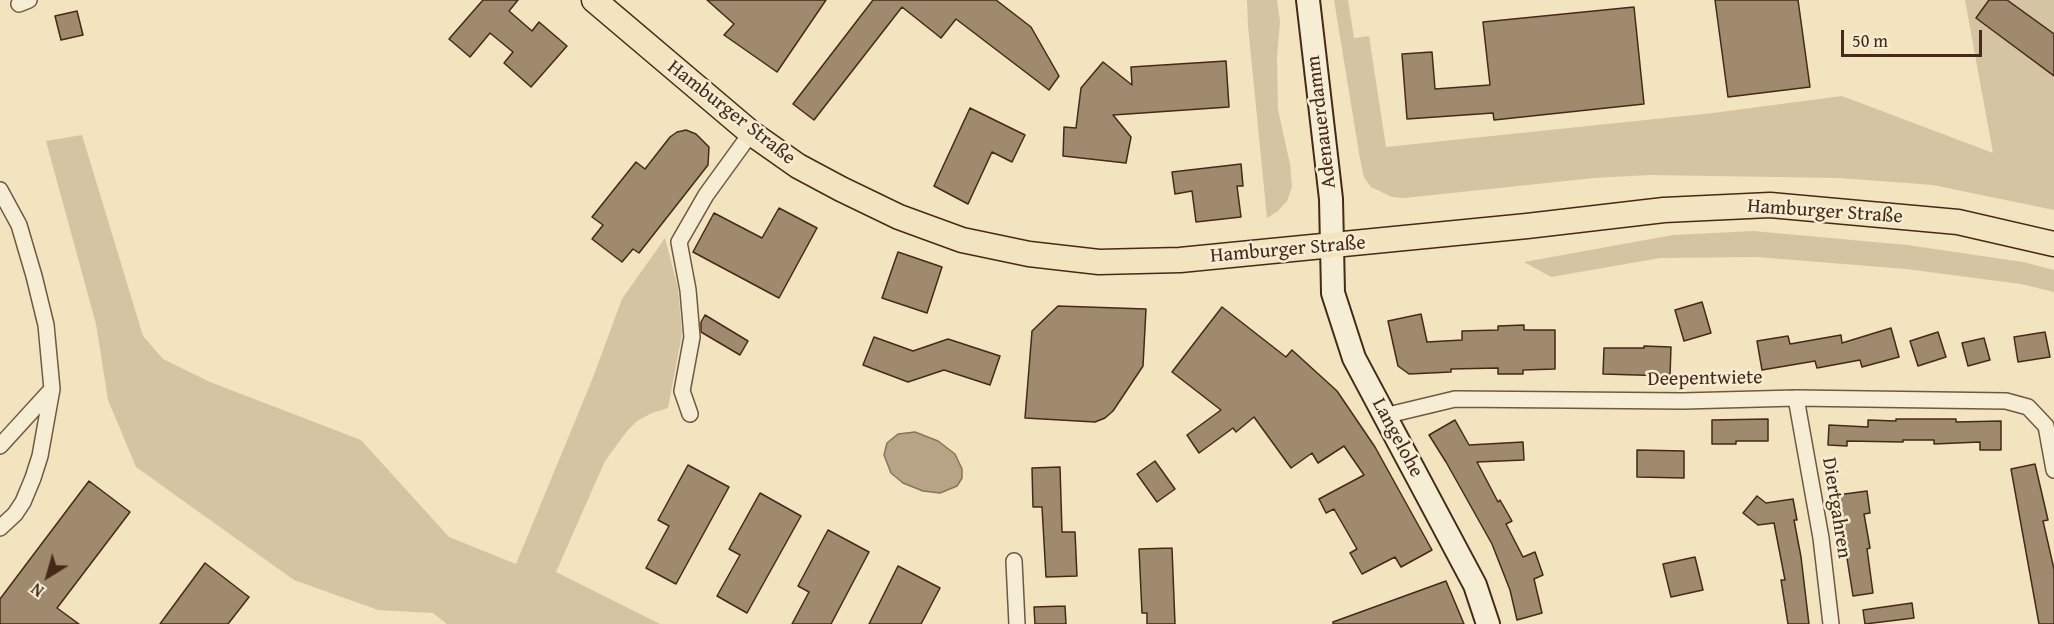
<!DOCTYPE html>
<html>
<head>
<meta charset="utf-8">
<style>
	body { margin:0 }
	#map { position:relative; width:2054px; height:624px; overflow:hidden; background:#f1e4be; font-family:"Gentium Book Plus",serif }
	canvas { display:block }
	.north { position:absolute; left:18px; top:546px; width:60px; height:60px; -webkit-text-stroke:4px #f6edd5; paint-order:stroke; rotate:217deg; font-size:16px; font-weight:700; line-height:24px; text-align:center; color:#462918 }
	.north::after { content:''; display:block; margin:auto; width:21px; height:27px; background:#462918; clip-path:polygon(50% 0,100% 100%,50% 72%,0 100%) }
	.scale { position:absolute; left:1841px; top:30px; width:141px; height:27px; box-sizing:border-box; border:3px solid #462918; border-top:0; padding-left:8px; font-size:18px; line-height:21px; white-space:nowrap; color:#462918; -webkit-text-stroke:4px #f6edd5; paint-order:stroke }
</style>
</head>
<body>
<div id="map">
<canvas width="2054" height="624"></canvas>
<div class="north">N</div>
<div class="scale">50 m</div>
</div>
<script>
const c = document.querySelector('canvas').getContext('2d');
c.lineJoin = 'round';
function fill(path, color) { c.fillStyle = color; c.fill(path, 'evenodd'); }
const toPath = rows => new Path2D(rows.map(r => 'M' + r).join(''));
function trace(path, color, width, dash) { c.strokeStyle = color; c.lineWidth = width; c.lineCap = dash ? 'butt' : 'round'; c.setLineDash(dash || []); c.stroke(path); }
function drawText(font, color, halo, rows, align = 'center') {
  c.font = font + ' "Gentium Book Plus",serif'; c.lineWidth = 5; c.setLineDash([]); c.textBaseline = 'middle'; c.strokeStyle = halo; c.fillStyle = color; for (const [text, x, y, turn = 0] of rows) {
    c.save(); c.translate(x, y); c.rotate((+turn || 0) * Math.PI / 180); c.textAlign = isNaN(turn) ? turn : align; if (halo) c.strokeText(text, 0, 0); c.fillText(text, 0, 0); c.restore();
  }
}
fill(toPath([
	[1247,0,1277,0,1280,21,1277,57,1278,110,1290,164,1292,187,1287,201,1278,211,1267,218,1248,26],
	[1334,0,1348,0,1354,38,1369,36,1386,147,1713,113,1842,96,1993,153,1965,0,2054,0,2054,210,1933,185,1839,178,1650,175,1594,178,1404,198,1392,197,1371,187,1364,177,1360,159],
	[82,135,143,336,163,359,210,382,361,440,449,537,516,564,592,380,622,299,665,238,678,288,682,334,668,408,652,413,637,421,627,431,605,461,556,572,660,624,447,624,433,613,378,610,294,580,136,467,108,400,96,324,46,141],
	[1753,231,1907,245,2023,262,2054,270,2054,292,2021,284,1906,269,1757,257,1660,258,1551,277,1524,262,1673,235]
]), '#d4c4a2');
const water = toPath([
	[915,432,938,441,955,454,962,469,962,478,957,486,940,493,923,491,903,483,891,473,884,455,887,443,898,434,915,432]
]);
fill(water, '#b7a486');
trace(water, '#8a735a', 1.5);
const building = toPath([
	[483,0,518,0,509,11,532,31,539,22,567,46,531,87,504,63,513,52,490,33,470,57,449,39,483,0],
	[707,0,826,0,777,72,724,35,734,24,707,0],
	[873,0,996,0,1031,27,1059,76,1049,90,956,19,941,38,902,7,814,120,793,104,873,0],
	[1715,0,1798,0,1810,87,1728,97,1715,0],
	[1989,0,2007,0,2054,34,2054,76,1976,18,1989,0],
	[1634,7,1644,104,1494,120,1493,113,1407,119,1402,54,1432,52,1435,89,1490,85,1483,22,1634,7],
	[77,11,83,35,61,40,55,16,77,11],
	[1226,61,1229,107,1113,115,1131,137,1126,163,1063,156,1064,127,1076,128,1081,88,1103,62,1132,85,1131,67,1226,61],
	[970,108,1025,135,1012,162,992,152,968,204,934,186,970,108],
	[686,130,696,134,709,147,708,165,639,253,633,249,622,262,592,239,603,225,592,217,636,162,645,169,670,137,677,132,686,130],
	[1241,164,1243,186,1237,186,1241,217,1196,222,1192,191,1175,194,1172,172,1241,164],
	[779,208,817,228,779,298,693,252,714,213,762,238,779,208],
	[898,252,942,267,927,313,882,298,898,252],
	[1702,302,1711,333,1684,341,1675,310,1702,302],
	[1058,306,1146,309,1143,366,1113,411,1105,418,1095,422,1025,418,1032,331,1058,306],
	[1222,307,1286,357,1292,350,1337,391,1375,447,1432,550,1401,567,1395,557,1362,574,1350,553,1357,549,1334,509,1326,513,1319,499,1364,475,1344,446,1318,463,1312,453,1291,468,1254,417,1236,432,1233,428,1199,453,1187,435,1221,410,1172,372,1222,307],
	[1421,314,1427,342,1462,340,1462,331,1498,330,1498,326,1524,325,1524,330,1555,330,1555,369,1523,370,1523,374,1498,374,1498,368,1451,369,1451,372,1409,374,1398,366,1388,321,1421,314],
	[705,315,748,341,740,355,701,332,701,322,705,315],
	[1891,328,1899,357,1862,367,1860,360,1817,368,1815,361,1762,370,1757,341,1788,336,1790,344,1841,335,1842,343,1891,328],
	[1938,332,1946,357,1918,366,1910,341,1938,332],
	[2045,332,2050,357,2018,362,2014,337,2045,332],
	[874,337,913,351,948,339,1000,356,990,385,944,370,908,382,863,365,874,337],
	[1984,338,1990,360,1968,366,1962,343,1984,338],
	[1644,346,1671,347,1670,376,1603,374,1604,348,1644,348,1644,346],
	[1768,419,1768,441,1736,441,1736,444,1712,444,1712,420,1768,419],
	[1896,419,1956,419,1956,422,2001,421,2001,450,1980,450,1980,442,1934,444,1934,440,1903,440,1903,442,1847,441,1847,446,1828,445,1829,425,1868,427,1868,420,1896,421,1896,419],
	[1455,420,1469,445,1523,442,1524,460,1477,462,1498,502,1500,500,1512,521,1506,524,1523,557,1535,552,1543,575,1534,579,1542,613,1517,620,1510,590,1492,544,1446,462,1429,435,1455,420],
	[1637,450,1684,451,1684,478,1637,477,1637,450],
	[1155,461,1175,489,1157,502,1137,474,1155,461],
	[2035,464,2048,520,2043,521,2054,569,2054,624,2039,624,2011,469,2035,464],
	[688,465,729,487,676,584,646,568,669,526,658,520,688,465],
	[1060,467,1062,532,1075,532,1077,576,1046,577,1042,507,1033,507,1032,468,1060,467],
	[89,481,130,512,57,608,79,624,0,624,0,599,89,481],
	[1867,491,1870,513,1864,514,1870,548,1867,549,1873,593,1853,596,1837,495,1867,491],
	[760,493,801,516,747,613,717,596,740,555,729,549,760,493],
	[1757,496,1766,503,1793,499,1797,520,1794,520,1801,557,1809,624,1788,624,1781,580,1785,580,1774,523,1758,525,1743,513,1757,496],
	[828,530,869,552,831,624,792,624,809,592,798,586,828,530],
	[1172,548,1175,624,1147,624,1147,613,1142,613,1139,549,1172,548],
	[1695,557,1703,590,1671,597,1663,564,1695,557],
	[205,563,249,597,228,624,160,624,205,563],
	[898,566,940,588,921,624,869,624,898,566],
	[1446,581,1464,624,1333,624,1333,622,1446,581],
	[1912,603,1914,618,1865,624,1863,610,1912,603],
	[1065,606,1066,624,1035,624,1034,607,1065,606]
]);
fill(building, '#9f8a6e');
trace(building, '#462918', 1.5);
const street = toPath([
	[19,4,29,0],
	[0,190,19,225,34,276,46,325,52,389,40,456,33,478,23,502,15,514,0,528],
	[1796,398,1821,538,1831,624],
	[690,414,682,391,692,337,688,290,679,242,706,195,751,133],
	[1384,416,1455,399,1683,401,1796,398,2006,401,2028,407,2046,426,2054,470],
	[0,446,52,389],
	[1014,561,1017,624]
]);
const secondary = toPath([
	[1308,0,1331,199,1333,293,1354,358,1475,585,1488,624]
]);
const primary = toPath([
	[594,0,751,133,798,166,841,189,899,217,962,240,1029,254,1099,262,1180,260,1527,226,1664,210,1770,205,1958,222,2054,244]
]);
trace(street, '#715842', 18);
trace(secondary, '#462918', 26);
trace(primary, '#462918', 27);
trace(street, '#f6edd5', 15);
trace(secondary, '#f6edd5', 22);
trace(primary, '#f1e4be', 24);
drawText('20px', '#462918', '#f6edd5', [
	["Hamburger Straße",731,113,38],
	["Adenauerdamm",1322,122,-97],
	["Hamburger Straße",1825,212,4],
	["Hamburger Straße",1288,250,-5],
	["Deepentwiete",1705,379,-1],
	["Langelohe",1397,438,62],
	["Diertgahren",1836,508,81]
]);
</script>
</body>
</html>
